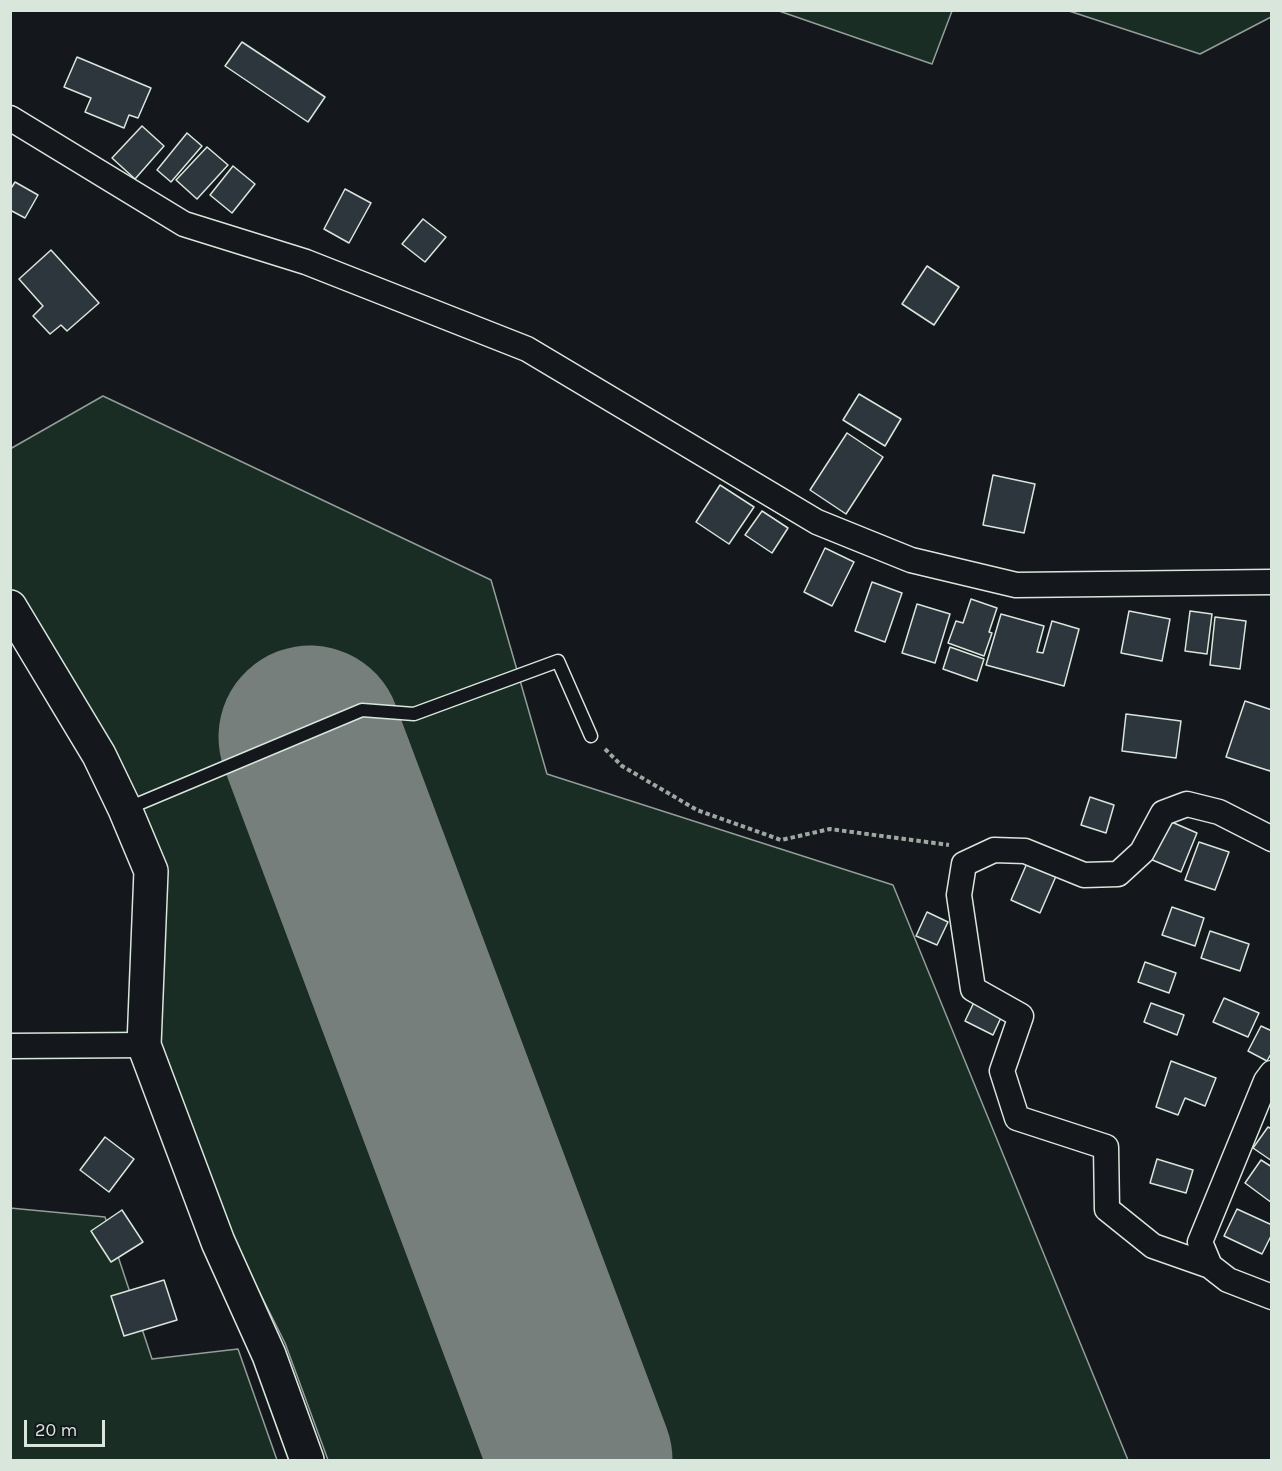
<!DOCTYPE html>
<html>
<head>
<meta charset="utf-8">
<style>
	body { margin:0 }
	#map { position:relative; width:1282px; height:1471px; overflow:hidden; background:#14181c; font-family:Karla,sans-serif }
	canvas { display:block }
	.frame { position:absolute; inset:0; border:12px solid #d8e6dc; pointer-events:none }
	.scale { position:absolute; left:24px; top:1420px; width:81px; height:27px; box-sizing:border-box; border:3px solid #d8e6dc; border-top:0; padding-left:8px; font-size:18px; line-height:21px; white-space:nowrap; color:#d8e6dc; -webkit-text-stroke:4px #14181c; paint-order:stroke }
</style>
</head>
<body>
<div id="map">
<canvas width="1282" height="1471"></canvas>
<div class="frame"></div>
<div class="scale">20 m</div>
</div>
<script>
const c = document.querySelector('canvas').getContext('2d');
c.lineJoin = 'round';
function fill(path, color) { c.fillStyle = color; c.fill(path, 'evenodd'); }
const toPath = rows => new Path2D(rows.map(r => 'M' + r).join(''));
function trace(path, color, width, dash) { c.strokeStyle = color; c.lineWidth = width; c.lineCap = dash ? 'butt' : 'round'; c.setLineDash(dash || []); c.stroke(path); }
const green = toPath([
	[1271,10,1271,17,1200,54,1069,11,1271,10],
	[779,11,952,10,952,11,932,64,779,11],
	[103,396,491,580,547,774,893,885,1128,1460,654,1460,606,1334,570,1347,397,884,425,849,374,713,239,763,290,899,333,908,507,1371,470,1384,499,1460,328,1460,285,1343,142,1058,144,841,11,615,10,449,103,396],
	[10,1208,105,1217,152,1359,238,1349,277,1460,11,1460,10,1208]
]);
fill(green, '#1a2d24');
trace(green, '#939e99', 1.5);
trace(toPath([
	[310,737,581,1460]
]), '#767f7c', 183);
const building = toPath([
	[242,42,325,97,308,122,225,66,242,42],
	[77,57,151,88,138,118,129,115,124,128,85,112,91,98,64,87,77,57],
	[142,126,164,146,135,179,112,158,142,126],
	[187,133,202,146,171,182,157,170,187,133],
	[207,147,228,165,197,199,176,180,207,147],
	[233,166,255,184,232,213,210,195,233,166],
	[15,182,38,195,25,218,10,210,10,190,15,182],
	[345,189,371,203,349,243,324,229,345,189],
	[423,219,446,237,425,262,402,244,423,219],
	[51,250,99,303,67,331,61,325,50,334,33,316,43,306,19,279,51,250],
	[927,266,959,287,934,325,902,304,927,266],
	[859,394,901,419,885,446,843,420,859,394],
	[847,433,883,457,846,514,810,490,847,433],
	[993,475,1035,484,1024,533,983,525,993,475],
	[720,485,754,507,729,544,696,522,720,485],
	[762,511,788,528,772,553,745,535,762,511],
	[825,548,854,562,832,606,804,592,825,548],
	[872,582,902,593,885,642,855,631,872,582],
	[971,599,997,608,989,632,992,633,984,656,948,643,956,621,963,623,971,599],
	[917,604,950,614,935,663,902,653,917,604],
	[1129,611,1170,619,1162,661,1121,653,1129,611],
	[1190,611,1212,614,1207,654,1185,651,1190,611],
	[1001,614,1044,626,1037,652,1043,653,1052,621,1079,629,1064,686,986,665,1001,614],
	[1215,617,1246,621,1240,669,1210,665,1215,617],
	[950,647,984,659,977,681,943,669,950,647],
	[1245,701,1272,710,1272,766,1270,771,1226,757,1245,701],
	[1126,714,1181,721,1176,758,1122,751,1126,714],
	[1090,797,1114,805,1106,833,1081,825,1090,797],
	[1167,820,1197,833,1181,872,1150,859,1167,820],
	[1199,842,1229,852,1215,890,1185,880,1199,842],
	[1031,854,1060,867,1040,913,1011,900,1031,854],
	[1172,907,1204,918,1195,946,1162,935,1172,907],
	[927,912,948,922,937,945,916,936,927,912],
	[1210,931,1249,944,1240,971,1201,958,1210,931],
	[1145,962,1176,973,1169,993,1138,982,1145,962],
	[977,996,1005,1009,993,1035,965,1021,977,996],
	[1224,998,1259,1013,1248,1037,1213,1022,1224,998],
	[1151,1003,1184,1015,1177,1035,1144,1022,1151,1003],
	[1261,1026,1272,1031,1272,1052,1267,1061,1248,1051,1261,1026],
	[1171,1061,1216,1078,1205,1106,1185,1098,1178,1115,1156,1107,1171,1061],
	[1268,1127,1272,1129,1272,1161,1253,1148,1268,1127],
	[105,1137,134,1159,109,1192,80,1170,105,1137],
	[1157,1159,1193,1170,1186,1193,1150,1183,1157,1159],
	[1261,1160,1272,1167,1272,1203,1245,1183,1261,1160],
	[1237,1209,1272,1225,1272,1234,1262,1254,1224,1236,1237,1209],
	[122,1210,143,1242,111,1262,91,1231,122,1210],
	[164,1280,177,1320,124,1336,111,1296,164,1280]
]);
fill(building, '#2c363c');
trace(building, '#d8e6dc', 1.5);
const lane = toPath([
	[126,809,362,710,414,714,558,661,591,736]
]);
const street = toPath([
	[10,118,184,224,306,262,527,349,817,522,911,560,1016,585,1272,582],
	[10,1046,144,1045],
	[1272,1073,1266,1081,1200,1242,1210,1266,1228,1280,1272,1297],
	[1210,1266,1153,1246,1107,1209,1106,1147,1017,1118,1002,1071,1021,1016,973,989,959,895,964,864,994,850,1025,851,1084,875,1118,874,1142,852,1163,813,1187,804,1219,812,1272,839]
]);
const secondary = toPath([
	[10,607,99,755,125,809,151,871,144,1045,218,1242,269,1355,307,1460]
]);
trace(lane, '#d8e6dc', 15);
trace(street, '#d8e6dc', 27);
trace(secondary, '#d8e6dc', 36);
trace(toPath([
	[605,749,622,766,697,810,781,840,830,829,949,845]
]), '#9da8a2', 4, [4.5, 3]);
trace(lane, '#14181c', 12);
trace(street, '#14181c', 24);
trace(secondary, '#14181c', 33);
</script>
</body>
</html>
